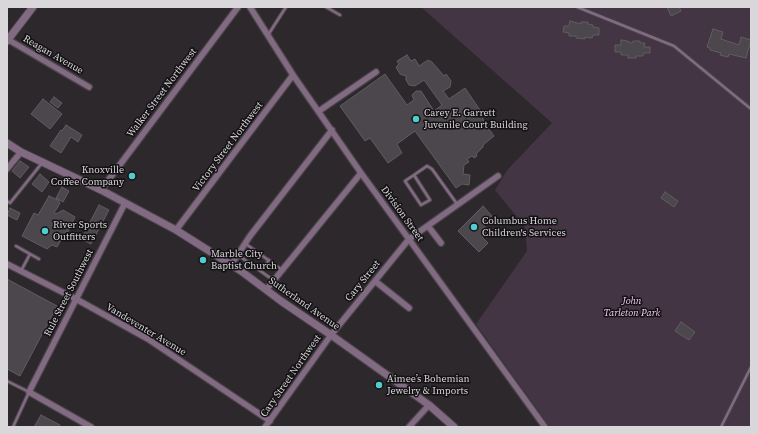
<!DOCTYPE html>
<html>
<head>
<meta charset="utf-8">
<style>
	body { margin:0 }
	#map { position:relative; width:758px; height:434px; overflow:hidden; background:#2c282c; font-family:"Source Serif 4",serif }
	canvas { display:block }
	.frame { position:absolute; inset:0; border:8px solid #d9d7d9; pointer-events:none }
</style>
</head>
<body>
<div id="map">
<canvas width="758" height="434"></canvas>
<div class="frame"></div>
</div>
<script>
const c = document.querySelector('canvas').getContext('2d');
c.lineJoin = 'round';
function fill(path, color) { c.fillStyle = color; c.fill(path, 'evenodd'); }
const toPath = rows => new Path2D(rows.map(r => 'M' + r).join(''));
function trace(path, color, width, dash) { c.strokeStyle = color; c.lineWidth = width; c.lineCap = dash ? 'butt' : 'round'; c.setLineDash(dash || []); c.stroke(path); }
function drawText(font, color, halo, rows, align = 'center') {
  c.font = font + ' "Source Serif 4",serif'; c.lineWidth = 3; c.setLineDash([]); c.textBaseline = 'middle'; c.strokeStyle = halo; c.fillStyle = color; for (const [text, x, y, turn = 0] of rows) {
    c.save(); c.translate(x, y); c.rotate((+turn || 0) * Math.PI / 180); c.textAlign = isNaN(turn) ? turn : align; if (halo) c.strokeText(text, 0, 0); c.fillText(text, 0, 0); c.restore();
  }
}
fill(toPath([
	[421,7,751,7,751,427,550,427,476,324,527,251,525,227,495,190,508,169,552,123]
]), '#443544');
const building = toPath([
	[667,7,679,7,681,11,671,16,667,7],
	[570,21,581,24,581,22,588,22,588,24,593,25,593,27,599,28,599,35,593,35,592,38,585,37,585,39,576,38,576,36,569,36,569,33,563,32,564,26,569,26,570,21],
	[713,29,723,32,721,39,739,45,741,37,751,40,746,58,729,54,728,57,720,55,721,53,710,50,710,48,707,47,713,29],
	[621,40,628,41,628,42,632,43,633,41,640,41,640,43,645,43,644,47,650,47,650,53,644,53,643,56,636,56,636,58,628,58,628,55,621,55,621,52,615,52,615,45,621,45,621,40],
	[407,55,411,61,415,59,419,66,428,60,432,62,444,76,446,74,451,81,450,87,443,91,449,99,465,88,482,113,481,115,486,125,494,136,483,145,483,147,476,154,477,156,474,158,472,156,467,159,469,162,464,165,463,174,470,175,469,185,462,184,456,188,415,131,397,144,402,153,388,163,370,138,365,141,340,106,385,74,407,105,414,100,412,95,416,91,421,91,434,111,442,105,424,80,415,86,409,85,406,80,406,76,400,74,396,67,399,64,397,61,407,55],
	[54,97,62,103,58,108,50,102,54,97],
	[43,99,62,114,50,129,31,114,43,99],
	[66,125,82,135,78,142,71,137,61,153,50,146,61,130,62,131,66,125],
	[20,161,29,167,20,178,12,171,20,161],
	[40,174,49,182,42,192,32,184,40,174],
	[62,187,69,191,63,202,56,198,62,187],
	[665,192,678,201,674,207,661,198,665,192],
	[49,196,58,200,60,203,56,210,54,211,56,214,63,210,75,217,68,232,66,231,57,247,52,245,47,249,22,236,34,213,38,215,49,196],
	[99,205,109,210,91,244,81,239,99,205],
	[483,206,492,216,483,224,487,229,486,234,482,237,488,243,479,252,458,231,483,206],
	[10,208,20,213,17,220,7,215,10,208],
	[7,279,57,306,20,376,7,369,7,279],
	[681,322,695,332,689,340,675,331,681,322],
	[41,415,60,425,59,427,34,427,41,415]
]);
fill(building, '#4c474c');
trace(building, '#605c60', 1);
const service = toPath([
	[326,7,340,15],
	[577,7,674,46,751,109],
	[268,35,286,7],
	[414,175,405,181,421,205,430,200,414,175,427,166,432,169,457,204],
	[7,201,10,203,42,163],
	[246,244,282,270],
	[16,246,30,254,21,271],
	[30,254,39,259],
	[238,255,273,280],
	[261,271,269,260],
	[7,381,29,392,13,427],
	[721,427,751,367]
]);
const minor = toPath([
	[250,7,293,75,361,173,545,427],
	[7,39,89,87],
	[319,111,376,72],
	[7,169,21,152],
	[101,190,238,7],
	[428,226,441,243],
	[176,230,293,75],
	[7,264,76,299,148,339,270,421],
	[231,265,250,236,332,130],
	[375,281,409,308],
	[266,290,361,173],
	[91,427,29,392,125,203],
	[265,427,331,335,409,239,498,176],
	[409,427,429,405]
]);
const tertiary = toPath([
	[7,41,33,7],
	[7,143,21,152,101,190,176,230,241,271,281,301,331,335,429,405,454,427]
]);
trace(service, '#484448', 4.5);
trace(minor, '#484448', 8);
trace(tertiary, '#484448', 9);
trace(service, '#826a82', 2.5);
trace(minor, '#826a82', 5.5);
trace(tertiary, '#826a82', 7);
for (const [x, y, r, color] of [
	[416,119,4,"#52cdcf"],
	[132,176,4,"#52cdcf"],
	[474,227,4,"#52cdcf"],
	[45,231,4,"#52cdcf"],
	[203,260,4,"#52cdcf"],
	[379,385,4,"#52cdcf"]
]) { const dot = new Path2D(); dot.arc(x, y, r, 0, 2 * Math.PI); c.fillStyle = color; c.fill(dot); trace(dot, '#131113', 1.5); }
drawText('10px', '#d9d7d9', '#131113', [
	["Reagan Avenue",53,55,30],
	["Walker Street Northwest",162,93,-53],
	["Victory Street Northwest",228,147,-53],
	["Division Street",402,214,54],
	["Cary Street",363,281,-51],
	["Rule Street Southwest",69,293,-63],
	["Sutherland Avenue",304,304,35],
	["Vandeventer Avenue",146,330,31],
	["Cary Street Northwest",291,376,-55]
]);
drawText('10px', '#d9d7d9', '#131113', [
	["Carey E. Garrett",424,113],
	["Juvenile Court Building",424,125],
	["Knoxville",124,170,"right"],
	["Coffee Company",124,182,"right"],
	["Columbus Home",482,221],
	["Children's Services",482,233],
	["River Sports",53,225],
	["Outfitters",53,237],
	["Marble City",211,254],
	["Baptist Church",211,266],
	["Aimee’s Bohemian",387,379],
	["Jewelry & Imports",387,391]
], 'left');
drawText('italic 10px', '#f5cbf5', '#131113', [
	["John",632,301],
	["Tarleton Park",632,313]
]);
</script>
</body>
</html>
